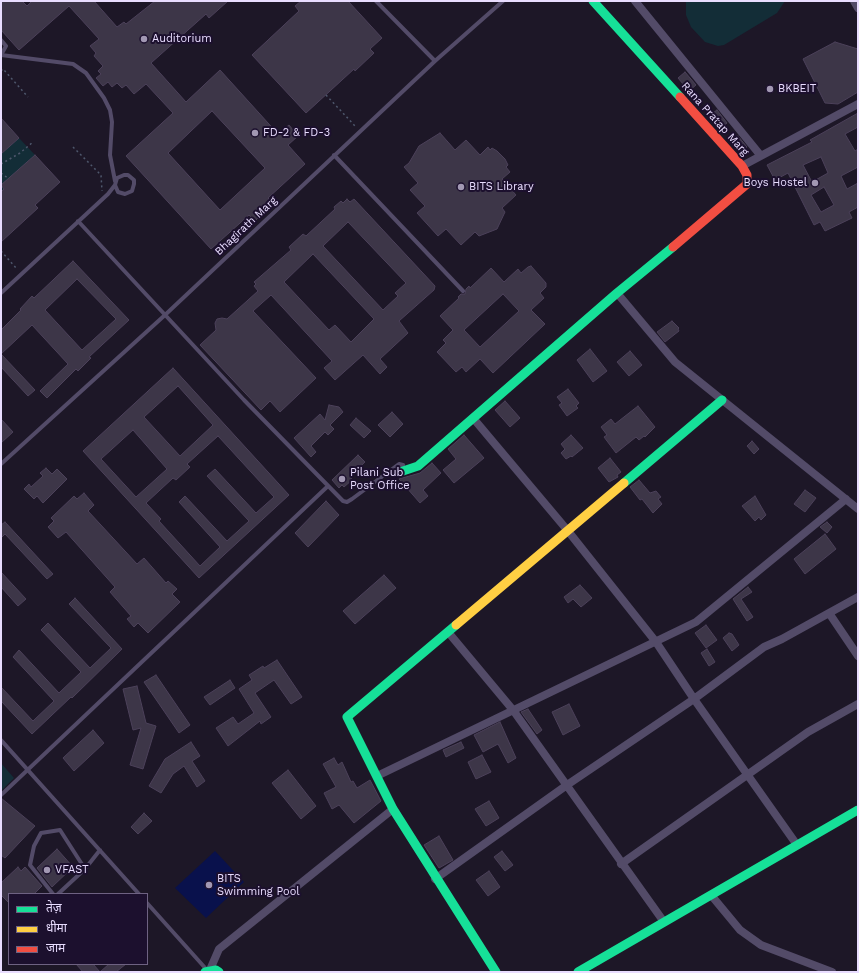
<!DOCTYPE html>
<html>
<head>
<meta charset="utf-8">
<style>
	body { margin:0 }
	#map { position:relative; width:859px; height:973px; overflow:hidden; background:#1d1727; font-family:"Work Sans","Noto Sans Devanagari",sans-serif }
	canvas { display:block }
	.frame { position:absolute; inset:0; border:2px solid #e9ddff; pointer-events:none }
	.legend { position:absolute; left:8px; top:893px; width:140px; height:72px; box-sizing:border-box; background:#1c102e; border:1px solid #6e6282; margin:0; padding:5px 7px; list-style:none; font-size:12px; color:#e9ddff }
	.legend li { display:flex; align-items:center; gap:8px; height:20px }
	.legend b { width:20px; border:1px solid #6e6282 }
</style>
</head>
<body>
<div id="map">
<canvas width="859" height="973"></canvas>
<div class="frame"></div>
<ul class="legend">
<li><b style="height:5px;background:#16e098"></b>तेज़</li>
<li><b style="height:5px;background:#ffcf43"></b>धीमा</li>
<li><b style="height:5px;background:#f24e42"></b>जाम</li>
</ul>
</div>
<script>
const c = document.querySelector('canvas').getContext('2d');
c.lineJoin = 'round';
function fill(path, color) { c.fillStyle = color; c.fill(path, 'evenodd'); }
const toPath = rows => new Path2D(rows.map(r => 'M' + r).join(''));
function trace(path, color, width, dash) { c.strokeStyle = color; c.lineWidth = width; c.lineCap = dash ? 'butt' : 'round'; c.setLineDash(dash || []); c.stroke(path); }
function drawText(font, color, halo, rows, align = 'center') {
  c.font = font + ' "Work Sans",sans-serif'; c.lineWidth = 4; c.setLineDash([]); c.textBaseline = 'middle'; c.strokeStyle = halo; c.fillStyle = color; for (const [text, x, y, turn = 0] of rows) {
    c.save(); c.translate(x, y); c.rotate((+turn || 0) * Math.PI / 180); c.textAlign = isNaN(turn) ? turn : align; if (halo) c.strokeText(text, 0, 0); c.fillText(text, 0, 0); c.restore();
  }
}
fill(toPath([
	[686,1,785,1,777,13,724,45,718,46,705,42,691,27,686,15],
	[19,138,35,155,2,185,4,189,1,192,1,154],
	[1,763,14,778,1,791]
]), '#132d37');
fill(toPath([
	[215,851,244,882,206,918,175,888]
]), '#09114c');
const building = toPath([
	[1,1,22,1,27,6,32,1,94,1,117,27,124,22,126,24,155,1,228,1,209,18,206,14,151,63,186,102,220,70,278,134,289,125,298,136,288,145,305,164,268,198,273,203,255,221,249,215,211,249,126,156,173,113,146,84,134,94,126,85,122,88,117,83,112,87,108,82,103,86,96,78,101,74,98,71,103,66,94,56,96,53,90,46,99,39,69,6,19,50,1,30,1,1],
	[212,111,265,168,220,210,168,153,212,111],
	[301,1,348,1,382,38,370,49,374,53,355,71,354,69,306,113,252,55,299,11,295,6,301,1],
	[835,42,858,49,858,92,838,104,825,103,803,59,835,42],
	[685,72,696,85,689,91,678,78,685,72],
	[717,110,727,123,721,128,710,115,717,110],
	[858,113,858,127,845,134,855,151,858,149,858,167,841,176,847,189,858,183,858,207,849,212,852,218,825,231,820,222,814,225,788,173,775,180,767,165,812,142,810,140,858,113],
	[821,157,828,173,812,182,803,165,821,157],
	[824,187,834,205,821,212,811,195,824,187],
	[1,118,19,138,1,154,1,118],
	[440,133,455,150,466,140,480,155,488,147,490,150,492,148,497,151,505,159,508,165,506,167,510,172,502,179,516,195,502,208,505,212,497,229,479,236,475,232,461,245,446,229,438,236,417,213,425,206,410,190,418,183,404,167,409,163,419,146,440,133],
	[738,136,747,147,741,152,732,140,738,136],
	[35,155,60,182,35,205,38,208,1,242,1,192,4,189,1,185,35,155],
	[347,199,350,202,354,199,435,286,434,290,399,321,408,333,380,359,387,367,380,374,363,355,335,380,324,368,332,361,271,295,253,311,316,378,280,412,270,401,261,410,200,345,216,330,215,323,217,319,222,318,227,319,258,291,254,286,256,284,254,282,291,250,289,247,303,234,306,236,335,209,334,207,341,201,343,203,347,199],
	[348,222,406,283,395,293,398,296,383,310,323,246,348,222],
	[313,254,374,319,351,342,335,325,329,330,284,282,313,254],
	[73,261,129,320,89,357,91,358,78,371,76,369,47,398,40,391,68,364,32,325,1,354,35,390,28,396,1,367,1,330,21,310,20,309,32,296,34,298,73,261],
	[77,279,116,319,82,350,45,310,77,279],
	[531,266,546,283,546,287,540,293,544,298,531,310,545,324,493,373,480,359,466,372,462,367,456,372,437,352,446,343,443,340,453,330,440,316,459,298,458,297,461,294,465,294,466,289,469,286,470,288,491,268,504,282,518,269,521,273,528,267,531,266],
	[503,294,519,311,480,347,464,330,503,294],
	[672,321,679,328,678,329,679,331,665,342,657,332,672,321],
	[590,349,607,371,593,382,577,360,590,349],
	[630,351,642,365,629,376,617,362,630,351],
	[173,368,289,495,199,578,83,451,173,368],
	[178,386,213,425,180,456,144,417,178,386],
	[133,430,167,469,136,497,101,459,133,430],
	[218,436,274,497,256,513,215,469,207,476,249,521,227,541,185,496,179,502,220,547,200,566,159,521,161,519,146,503,173,478,176,480,190,467,187,464,218,436],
	[568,389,579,403,576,406,578,408,567,416,559,405,562,403,557,397,568,389],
	[505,401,520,418,510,427,495,410,505,401],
	[329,405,339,407,343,412,330,425,334,429,328,435,325,432,311,446,316,452,311,457,294,438,320,414,325,420,329,405],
	[638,406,655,427,645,437,644,436,639,440,636,437,616,453,604,437,607,435,601,427,611,419,615,424,638,406],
	[392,412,403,424,390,437,378,425,392,412],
	[356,418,371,431,364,438,350,425,356,418],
	[1,419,13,432,1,443,1,419],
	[464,435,484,458,454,483,443,470,456,459,448,449,464,435],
	[571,435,583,448,572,457,571,456,566,459,561,453,565,449,561,444,571,435],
	[752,441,759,449,754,454,747,446,752,441],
	[358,455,365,462,350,476,352,480,344,487,342,485,339,488,332,480,358,455],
	[610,458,621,472,617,475,618,477,609,482,598,468,610,458],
	[432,463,441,473,423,490,428,496,420,503,399,479,420,473,432,463],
	[46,468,52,474,57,469,67,479,43,503,37,496,34,499,24,489,29,484,31,487,43,476,40,473,46,468],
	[639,480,650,493,656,491,661,497,658,499,662,504,653,513,642,499,640,500,630,487,639,480],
	[805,490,816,498,805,512,794,504,805,490],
	[84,493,94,505,88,511,137,564,144,558,166,583,168,581,177,589,172,594,180,602,148,633,138,623,134,627,127,619,131,616,110,592,115,587,66,532,58,538,48,527,54,521,51,518,74,496,77,499,84,493],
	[755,496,766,515,761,520,759,517,755,521,742,506,755,496],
	[326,501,339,515,308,547,295,533,326,501],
	[5,522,53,574,47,579,5,534,1,538,1,525,5,522],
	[827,522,832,527,827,533,820,527,827,522],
	[825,534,836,549,805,574,794,559,825,534],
	[1,572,26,599,18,606,1,587,1,572],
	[384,575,396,588,355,624,343,611,384,575],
	[580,585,592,598,581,607,573,599,568,603,564,597,580,585],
	[748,587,752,592,741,599,753,617,747,621,733,599,748,587],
	[75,598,122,649,72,698,71,697,32,734,1,701,1,687,33,721,54,701,13,657,19,650,59,693,81,672,41,630,48,623,90,668,111,648,69,604,75,598],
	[706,625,717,640,706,648,695,633,706,625],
	[729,633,732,634,739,645,732,651,723,638,729,633],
	[707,649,715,662,709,666,701,653,707,649],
	[277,660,302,697,291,704,274,680,255,693,271,717,261,724,260,721,228,746,216,728,233,717,238,724,254,713,239,689,252,680,249,675,263,666,264,668,277,660],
	[156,675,190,725,179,733,144,682,156,675],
	[230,680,235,688,210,705,204,697,230,680],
	[137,686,146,723,156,726,143,769,130,765,141,728,133,730,123,689,137,686],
	[569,704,580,726,563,735,552,712,569,704],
	[528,709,542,730,537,734,521,712,528,709],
	[500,722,516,758,508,763,498,744,483,752,474,735,500,722],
	[93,730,104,743,74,771,63,758,93,730],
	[191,742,200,756,192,761,205,781,197,787,184,766,173,774,161,793,149,786,165,759,191,742],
	[461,742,464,748,446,757,443,750,461,742],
	[482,755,491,772,476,779,468,762,482,755],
	[334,758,338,765,342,762,351,782,353,781,357,788,370,780,381,801,354,823,339,805,332,809,324,793,336,787,323,764,334,758],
	[288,770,316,806,301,819,272,783,288,770],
	[1,798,35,826,5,858,1,855,1,798],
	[489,801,499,818,486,826,475,809,489,801],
	[144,813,152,821,138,834,131,827,144,813],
	[439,836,453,860,439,868,424,845,439,836],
	[57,849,73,867,52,887,37,868,57,849],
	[502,851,513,865,505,871,494,857,502,851],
	[18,867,21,871,25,867,42,886,34,894,9,894,9,903,1,895,1,883,18,867],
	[489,871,500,887,488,896,476,880,489,871],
	[76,964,93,964,100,972,109,964,126,964,116,972,83,972,76,964]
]);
fill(building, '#3d3648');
trace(building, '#4c415a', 1);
trace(toPath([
	[1,71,3,69,28,97],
	[326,95,356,127],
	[73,147,101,175,102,191],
	[1,164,20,153,33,142],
	[1,173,9,179],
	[1,251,17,269]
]), '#4e576c', 1.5, [2, 3]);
trace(toPath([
	[376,1,435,61],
	[1,40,6,46,1,55],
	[1,55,73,64,86,73,104,98,110,110,112,122,110,155,115,181],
	[334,155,463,291],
	[78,221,244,400,343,501,347,502,352,499,399,464,403,465,401,469],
	[1,293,108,194,115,185,117,178,124,175,128,175,134,180,134,184,132,191,125,194,118,192,115,185],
	[1,464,165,315,435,61,503,1],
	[1,740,139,894],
	[1,795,328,486],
	[53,894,30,865,34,846,41,833,60,830,85,869],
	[58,894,85,869,100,850],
	[147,903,207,970]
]), '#534b68', 4);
trace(toPath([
	[635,1,761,156],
	[854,1,858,8],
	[742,166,858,104],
	[617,293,675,362,858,509],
	[473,418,568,531,656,642,694,699,797,845],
	[829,613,858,656],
	[448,632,513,710,664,922],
	[377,776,696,622,846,499],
	[621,864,808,732,858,704],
	[435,879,567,785,694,699,764,647,782,639,858,597],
	[711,895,740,930,761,945,832,972],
	[209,972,219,949,393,809]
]), '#534b68', 8);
trace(toPath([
	[593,1,680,97],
	[400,472,418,466,617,293,673,247],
	[624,483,722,400],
	[456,625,347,717,393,809,496,972],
	[205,972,216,970,219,972],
	[578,972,858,810]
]), '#16e098', 9);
trace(toPath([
	[456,625,624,483]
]), '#ffcf43', 9);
trace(toPath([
	[673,247,747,184,747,175,742,166,680,97]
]), '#f24e42', 9);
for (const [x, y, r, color] of [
	[144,39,4,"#a298b3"],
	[770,89,4,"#a298b3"],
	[255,133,4,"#a298b3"],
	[815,183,4,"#a298b3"],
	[461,187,4,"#a298b3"],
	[342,479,4,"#a298b3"],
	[47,870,4,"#a298b3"],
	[209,885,4,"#a298b3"]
]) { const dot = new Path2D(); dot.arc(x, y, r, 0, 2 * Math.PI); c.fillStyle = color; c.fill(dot); trace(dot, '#1c102e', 1.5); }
drawText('11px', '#e9ddff', '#1c102e', [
	["Auditorium",152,39],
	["BKBEIT",778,89],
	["FD-2 & FD-3",263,133],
	["Boys Hostel",807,183,"right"],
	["BITS Library",469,187],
	["Pilani Sub",350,473],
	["Post Office",350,486],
	["VFAST",55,870],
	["BITS",217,879],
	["Swimming Pool",217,892]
], 'left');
drawText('11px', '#e9ddff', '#1c102e', [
	["Rana Pratap Marg",715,119,48],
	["Bhagirath Marg",246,226,-43]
]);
</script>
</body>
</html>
